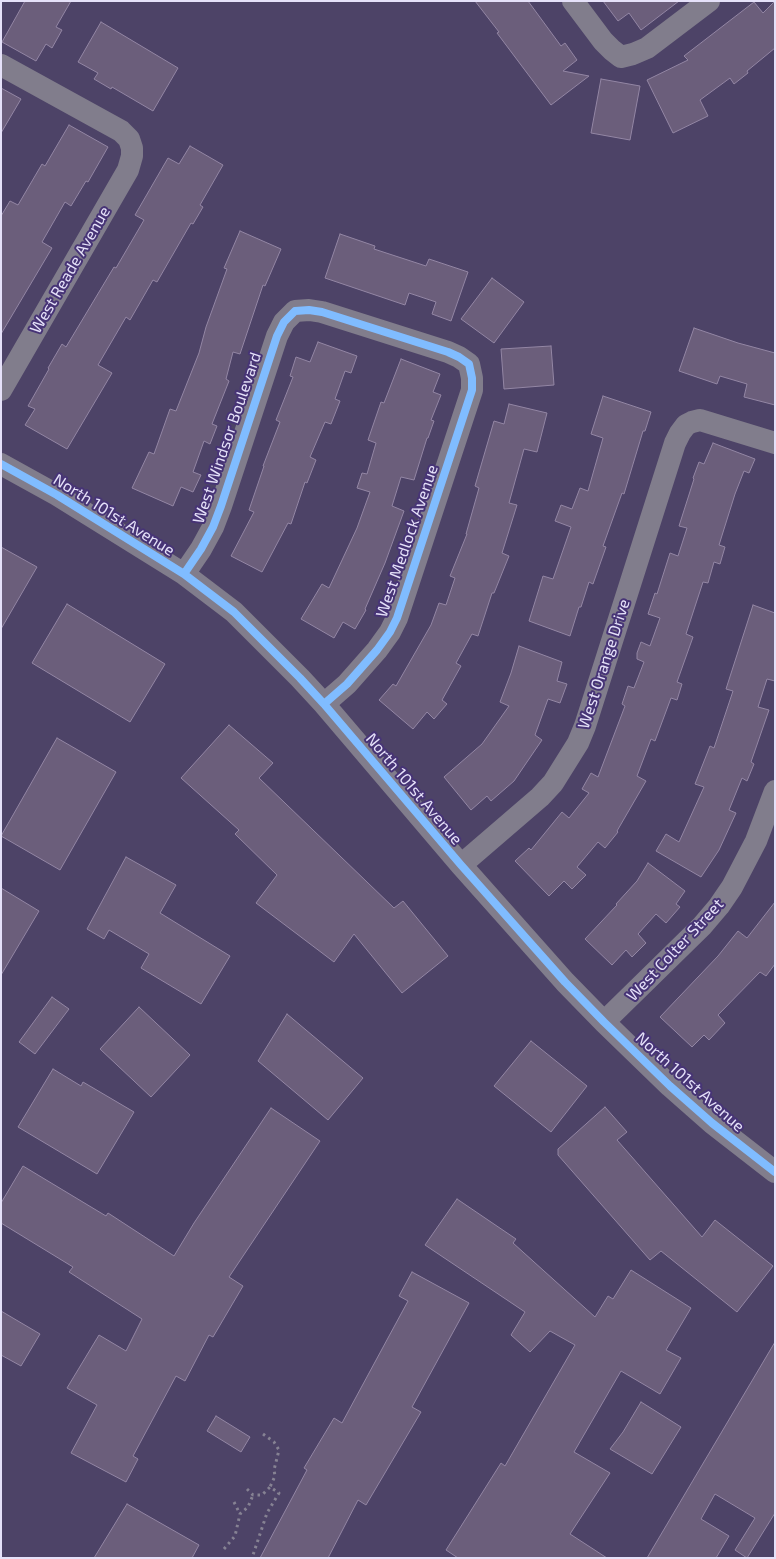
<!DOCTYPE html>
<html>
<head>
<meta charset="utf-8">
<style>
	body { margin:0 }
	#map { position:relative; width:776px; height:1559px; overflow:hidden; background:#4d4367; font-family:"Exo 2",sans-serif }
	canvas { display:block }
	.frame { position:absolute; inset:0; border:2px solid #e5e1f9; pointer-events:none }
</style>
</head>
<body>
<div id="map">
<canvas width="776" height="1559"></canvas>
<div class="frame"></div>
</div>
<script>
const c = document.querySelector('canvas').getContext('2d');
c.lineJoin = 'round';
function fill(path, color) { c.fillStyle = color; c.fill(path, 'evenodd'); }
const toPath = rows => new Path2D(rows.map(r => 'M' + r).join(''));
function trace(path, color, width, dash) { c.strokeStyle = color; c.lineWidth = width; c.lineCap = dash ? 'butt' : 'round'; c.setLineDash(dash || []); c.stroke(path); }
function drawText(font, color, halo, rows, align = 'center') {
  c.font = font + ' "Exo 2",sans-serif'; c.lineWidth = 4; c.setLineDash([]); c.textBaseline = 'middle'; c.strokeStyle = halo; c.fillStyle = color; for (const [text, x, y, turn = 0] of rows) {
    c.save(); c.translate(x, y); c.rotate((+turn || 0) * Math.PI / 180); c.textAlign = isNaN(turn) ? turn : align; if (halo) c.strokeText(text, 0, 0); c.fillText(text, 0, 0); c.restore();
  }
}
const building = toPath([
	[25,1,71,1,56,27,62,30,52,48,46,44,36,61,2,42,25,1],
	[475,1,528,1,561,46,565,43,577,60,563,71,589,76,551,105,497,33,499,32,475,1],
	[603,1,679,1,641,30,629,13,618,21,603,1],
	[775,1,775,48,747,71,748,73,734,84,730,78,700,100,708,116,673,133,647,80,688,60,684,56,754,2,763,13,775,1],
	[101,22,178,68,153,111,112,87,111,89,94,79,98,73,78,62,101,22],
	[601,79,640,86,630,140,591,133,601,79],
	[1,88,21,99,1,133,1,88],
	[69,125,108,147,88,182,86,181,71,206,65,202,42,242,52,248,1,334,1,216,10,201,18,205,42,164,45,166,69,125],
	[190,146,223,165,200,205,203,207,193,224,191,223,157,282,153,280,130,320,126,317,98,365,112,373,67,449,25,425,35,409,28,406,49,369,48,368,62,344,66,347,114,267,116,268,144,220,135,215,168,158,179,164,190,146],
	[240,231,281,249,265,286,263,285,240,354,233,352,226,379,229,381,212,424,217,426,210,444,204,441,193,472,201,475,193,492,181,487,173,506,132,488,149,452,154,454,170,409,176,411,199,353,206,327,227,269,224,268,240,231],
	[340,234,375,246,374,249,426,266,429,259,468,272,451,321,432,314,436,302,409,293,405,305,325,278,340,234],
	[492,278,524,302,494,343,461,319,492,278],
	[694,328,738,343,775,353,775,405,744,397,747,384,720,376,717,384,679,371,694,328],
	[318,342,357,356,351,373,345,371,335,399,340,401,331,424,325,422,310,457,316,460,307,483,305,482,291,524,288,523,262,572,231,556,254,512,249,510,264,466,263,466,280,422,276,420,293,377,290,376,296,357,310,362,318,342],
	[551,346,554,385,504,389,501,349,551,346],
	[401,359,440,374,433,392,441,395,431,420,434,421,428,438,427,438,414,480,401,477,392,506,404,511,385,563,365,609,366,610,355,629,343,622,334,638,301,619,322,584,329,588,357,528,370,492,357,488,362,473,367,474,376,443,368,440,381,402,384,403,401,359],
	[603,396,651,412,645,431,643,431,624,494,622,493,603,546,606,547,593,584,589,582,581,607,579,607,570,636,529,621,543,576,553,579,571,527,555,521,561,505,572,509,580,488,588,491,603,438,591,434,603,396],
	[509,404,547,413,537,452,524,449,509,503,517,505,502,553,509,556,494,593,492,593,478,636,472,634,456,663,461,666,442,700,447,704,434,719,427,712,413,729,379,700,393,684,396,686,431,625,439,603,446,605,455,578,450,576,467,534,466,534,479,488,475,486,494,421,504,424,509,404],
	[713,443,755,459,749,473,744,471,735,494,719,545,725,547,720,564,714,562,708,583,703,582,686,634,693,637,677,682,682,684,677,700,671,698,655,741,651,739,637,776,646,781,617,831,618,832,605,848,598,842,577,867,586,875,572,889,564,881,549,896,515,861,529,848,531,850,562,812,569,818,589,793,582,789,591,773,598,777,625,706,622,704,628,686,634,688,644,662,637,659,637,653,641,642,650,646,660,618,648,614,655,593,657,594,670,553,678,556,687,528,679,526,694,479,693,478,699,462,704,464,713,443],
	[1,547,37,567,1,629,1,547],
	[67,604,165,664,130,722,32,663,67,604],
	[753,605,775,613,775,681,767,679,758,707,769,710,751,762,754,764,747,781,742,778,729,810,736,813,719,850,701,877,656,851,666,834,679,842,704,787,695,784,710,746,714,748,733,691,726,689,753,605],
	[519,646,562,662,557,681,567,684,560,703,548,699,535,735,542,740,514,781,491,801,487,796,471,810,444,777,482,744,509,706,500,702,511,673,519,646],
	[229,725,273,763,259,778,394,908,403,901,448,956,402,993,354,934,334,962,256,903,277,875,235,834,239,830,181,778,229,725],
	[57,738,116,772,60,870,1,836,57,738],
	[126,857,176,885,160,913,230,956,201,1004,141,968,149,954,109,930,104,939,87,929,126,857],
	[648,863,685,891,676,904,680,907,666,923,656,914,638,934,646,943,632,957,626,950,612,965,585,939,617,905,616,904,637,881,648,863],
	[1,888,39,911,1,975,1,888],
	[775,902,775,964,766,976,760,972,718,1015,725,1023,709,1040,704,1035,692,1047,660,1017,718,956,738,931,747,938,775,902],
	[52,997,69,1009,35,1054,19,1042,52,997],
	[139,1007,190,1055,151,1097,100,1049,139,1007],
	[287,1014,363,1078,328,1120,258,1061,287,1014],
	[531,1041,587,1086,551,1132,494,1086,531,1041],
	[53,1069,81,1086,83,1082,134,1112,97,1174,18,1127,53,1069],
	[605,1107,627,1132,617,1140,702,1237,715,1220,773,1266,737,1312,661,1251,650,1260,558,1155,558,1149,605,1107],
	[271,1108,320,1141,229,1277,243,1286,213,1337,209,1335,185,1381,176,1376,133,1456,138,1459,126,1482,71,1453,97,1405,67,1388,99,1335,126,1351,142,1319,69,1272,73,1267,1,1223,1,1203,23,1166,106,1216,108,1213,174,1256,194,1223,271,1108],
	[457,1199,516,1239,513,1243,595,1317,608,1296,613,1299,631,1270,691,1308,666,1350,681,1358,660,1394,621,1371,574,1452,610,1473,570,1534,607,1558,458,1558,446,1550,501,1463,505,1466,575,1345,550,1331,530,1352,511,1335,525,1312,425,1245,457,1199],
	[412,1272,469,1303,412,1407,421,1412,366,1505,358,1500,328,1558,260,1558,307,1470,304,1468,334,1418,342,1423,408,1301,399,1296,412,1272],
	[1,1311,40,1334,21,1366,1,1355,1,1311],
	[775,1342,775,1513,747,1558,735,1550,755,1518,715,1494,701,1519,729,1536,716,1558,647,1558,775,1342],
	[641,1402,681,1427,652,1474,610,1449,623,1432,641,1402],
	[216,1416,250,1437,241,1452,207,1431,216,1416],
	[127,1504,199,1545,192,1558,94,1558,127,1504]
]);
fill(building, '#6b5e7b');
trace(building, '#9386a4', 1);
trace(toPath([
	[263,1434,274,1442,279,1450,274,1470,275,1476,270,1487],
	[247,1489,253,1495,262,1495,270,1487,279,1493,267,1513,252,1558],
	[234,1502,240,1514],
	[224,1549,235,1536,240,1514,248,1507,253,1495]
]), '#868293', 3, [2.5, 4]);
trace(toPath([
	[573,1,603,41,612,50,621,57,633,54,647,48,709,1],
	[1,65,121,131,129,139,132,148,132,156,128,170,1,390],
	[1,464,57,495,184,574,234,612,300,678,324,704,461,865,565,982,604,1022,670,1086,712,1123,775,1172],
	[184,574,201,549,213,527,221,506,277,336,284,322,295,311,309,310,322,312,448,352,459,357,469,364,472,378,472,390,397,618,390,632,377,650,347,684,324,704],
	[461,865,540,797,553,783,578,743,585,726,675,443,680,433,686,425,692,422,700,420,775,443],
	[604,1022,702,926,719,906,732,887,756,841,775,791]
]), '#817d8c', 22);
trace(toPath([
	[1,464,57,495,184,574,234,612,300,678,324,704,461,865,565,982,604,1022,670,1086,712,1123,775,1172],
	[184,574,201,549,213,527,221,506,277,336,284,322,295,311,309,310,322,312,448,352,459,357,469,364,472,378,472,390,397,618,390,632,377,650,347,684,324,704]
]), '#80bcff', 8);
drawText('16px', '#e5e1f9', '#473476', [
	["West Reade Avenue",70,270,-60],
	["West Windsor Boulevard",227,438,-71],
	["North 101st Avenue",114,515,32],
	["West Medlock Avenue",407,541,-71],
	["West Orange Drive",604,664,-72],
	["North 101st Avenue",414,789,50],
	["West Colter Street",675,950,-47],
	["North 101st Avenue",690,1082,42]
]);
</script>
</body>
</html>
